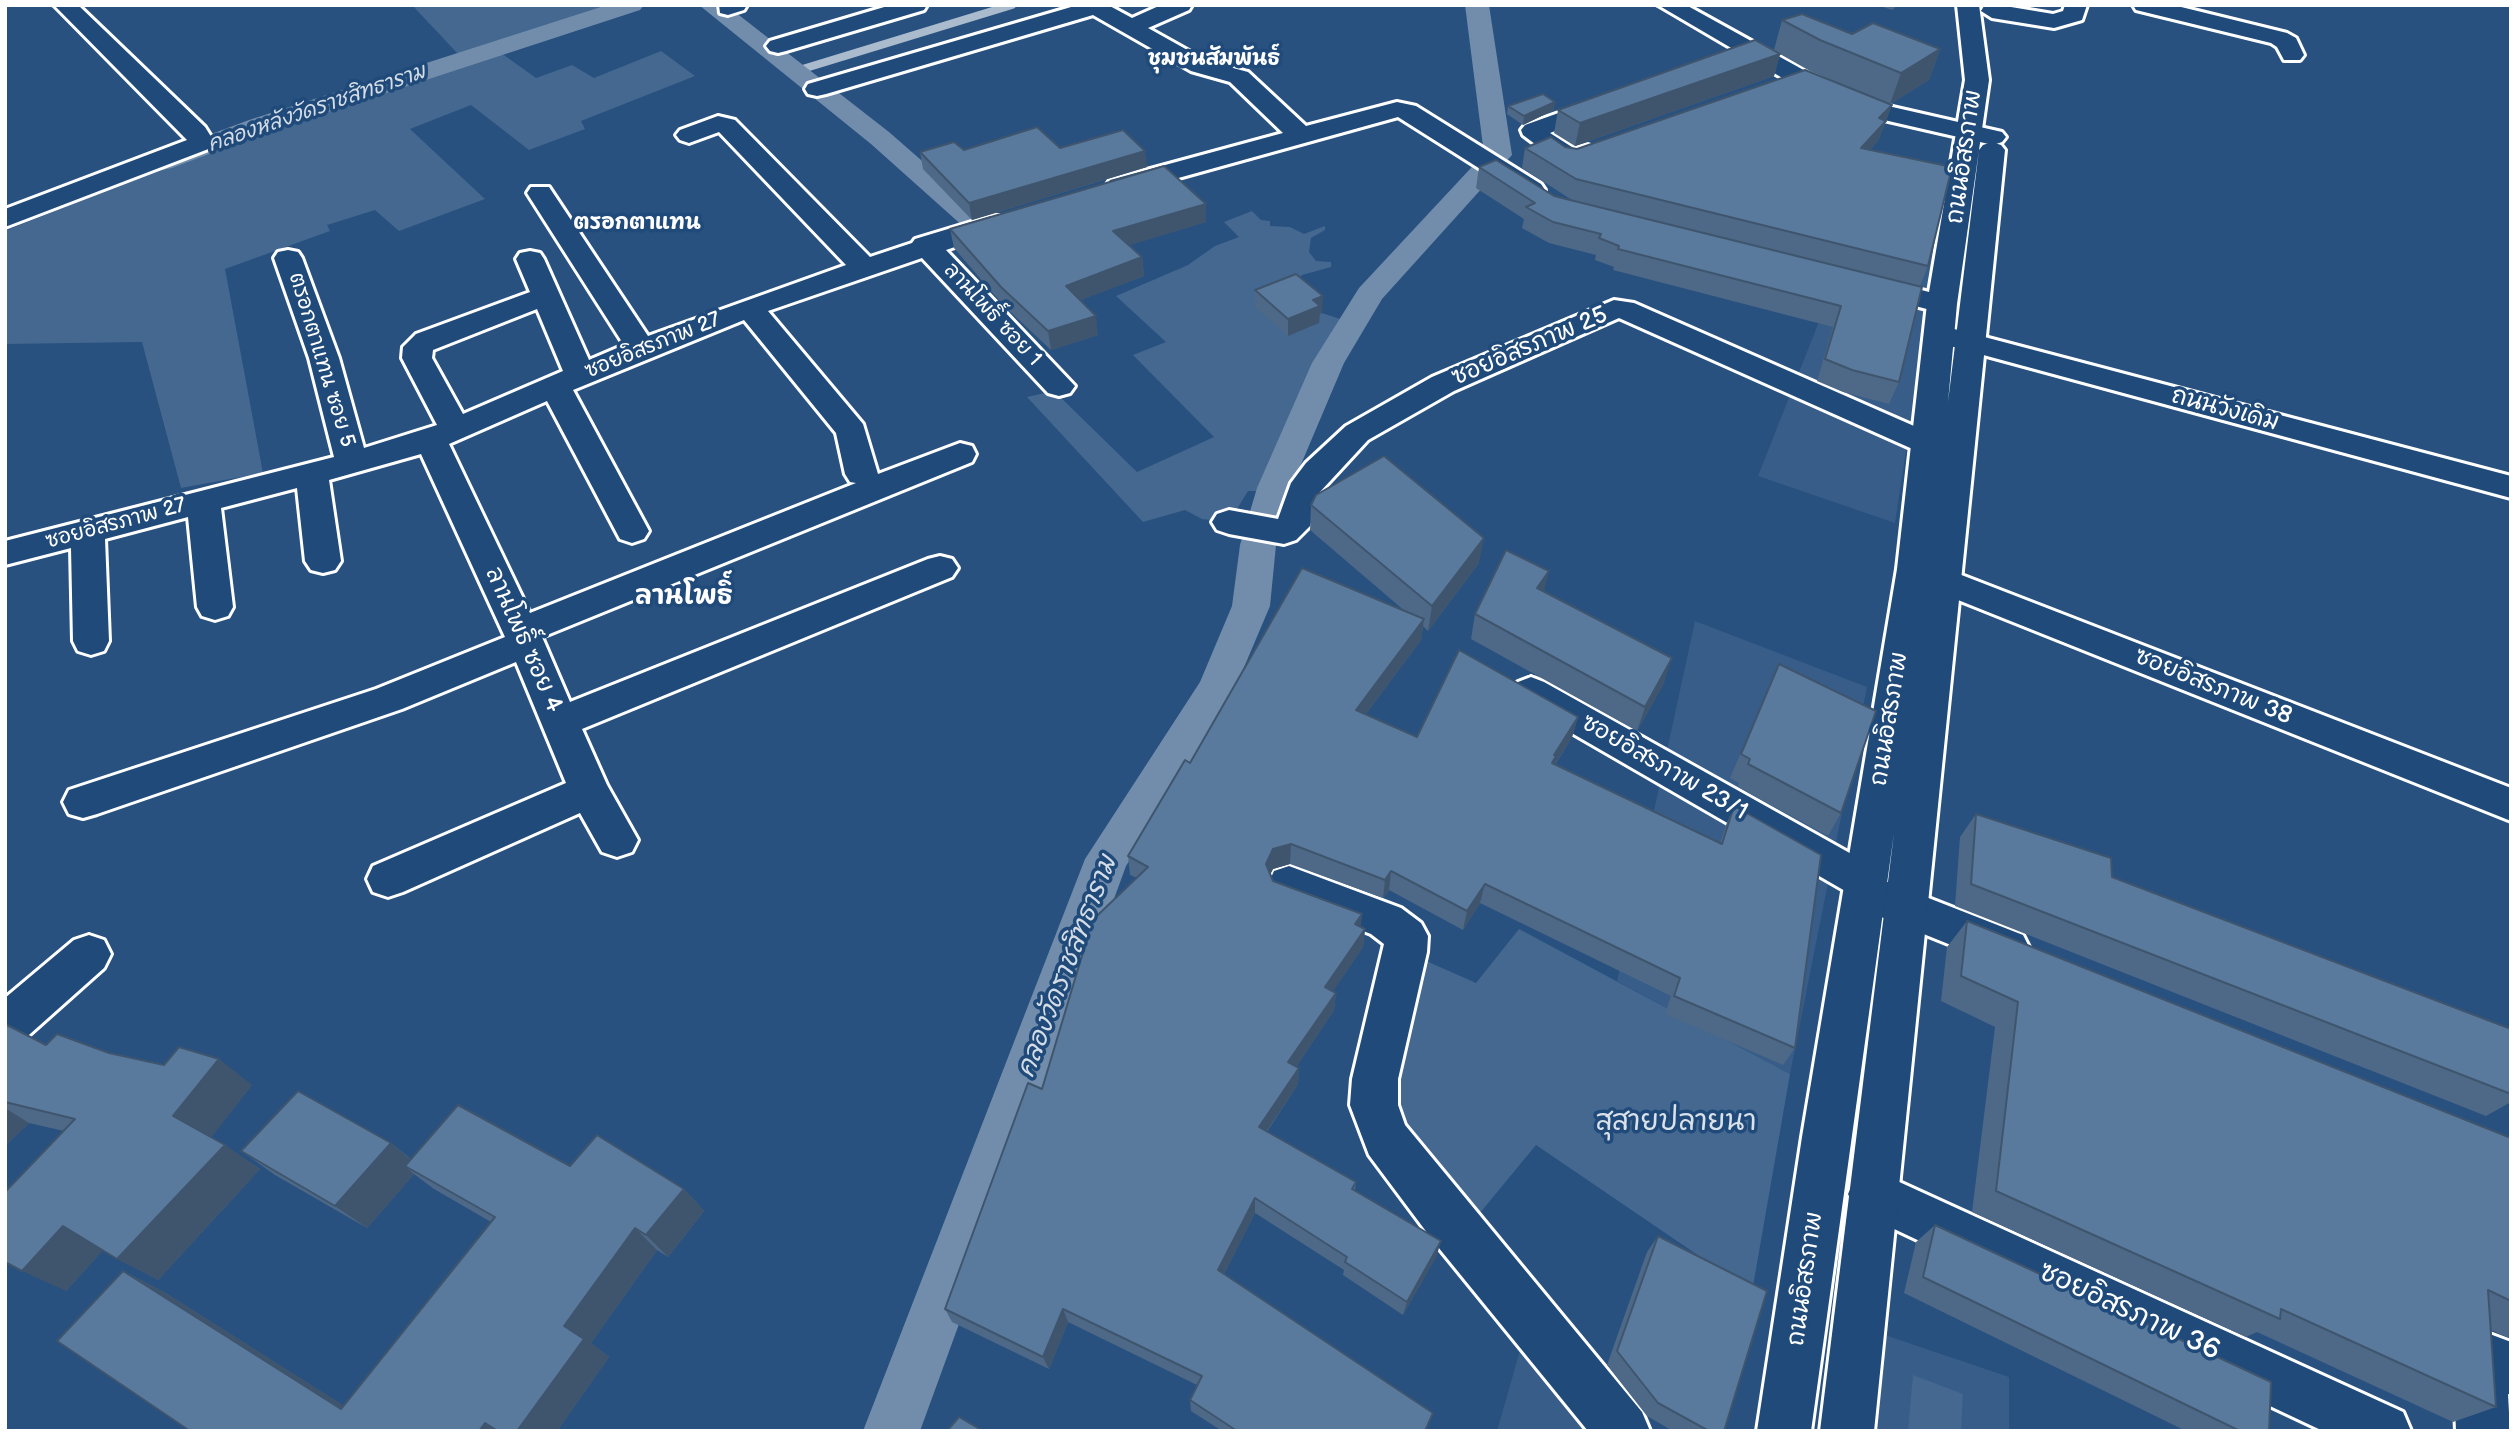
<!DOCTYPE html>
<html>
<head>
<meta charset="utf-8">
<style>
	body { margin:0 }
	#map { position:relative; width:2516px; height:1436px; overflow:hidden; background:#28517f; font-family:"Balsamiq Sans",sans-serif }
	canvas { display:block }
	.frame { position:absolute; inset:0; border:7px solid #fff; pointer-events:none }
</style>
</head>
<body>
<div id="map">
<canvas width="2516" height="1436"></canvas>
<div class="frame"></div>
</div>
<script>
const c = document.querySelector('canvas').getContext('2d');
c.lineJoin = 'round';
function fill(path, color) { c.fillStyle = color; c.fill(path, 'evenodd'); }
const toPath = rows => new Path2D(rows.map(r => 'M' + r).join(''));
function trace(path, color, width, dash) { c.strokeStyle = color; c.lineWidth = width; c.lineCap = dash ? 'butt' : 'round'; c.setLineDash(dash || []); c.stroke(path); }
function drawText(font, color, halo, rows, align = 'center') {
  c.font = font + ' "Balsamiq Sans","Playpen Sans Thai",sans-serif'; c.lineWidth = 7; c.setLineDash([]); c.textBaseline = 'middle'; c.strokeStyle = halo; c.fillStyle = color; for (const [text, x, y, turn = 0] of rows) {
    c.save(); c.translate(x, y); c.rotate((+turn || 0) * Math.PI / 180); c.textAlign = isNaN(turn) ? turn : align; if (halo) c.strokeText(text, 0, 0); c.fillText(text, 0, 0); c.restore();
  }
}
fill(toPath([
	[1880,167,1948,178,1895,523,1758,476],
	[1695,621,1867,687,1790,1074,1617,981],
	[1885,1335,2009,1377,2009,1431,1877,1431],
	[1524,1336,1604,1431,1497,1431]
]), '#375d88');
fill(toPath([
	[412,5,620,5,459,55],
	[661,51,695,76,581,121,585,129,529,150,471,105,410,129,485,199,399,231,375,210,327,225,330,231,225,269,263,473,181,488,142,342,5,344,5,231,168,166,501,53,536,78,572,65,594,78],
	[1252,211,1261,220,1270,221,1270,226,1290,227,1304,234,1325,226,1325,230,1311,238,1309,252,1316,261,1331,262,1331,267,1302,275,1295,283,1313,317,1322,313,1340,319,1261,491,1248,491,1229,522,1202,519,1185,510,1143,522,1027,397,1054,391,1137,472,1214,437,1133,355,1166,342,1116,296,1188,265,1215,246,1239,237,1224,222],
	[1519,929,1790,1074,1752,1292,1536,1145,1475,1219,1401,1143,1387,1084,1424,960,1476,983],
	[1913,1375,1963,1394,1961,1431,1908,1431]
]), '#446890');
trace(toPath([
	[796,71,1012,5]
]), '#aabbcd', 8);
fill(toPath([
	[607,5,644,5,640,10,267,132,172,168,162,170,152,168,148,162,152,156,249,120,607,5],
	[699,5,726,5,889,132,985,216,989,222,985,228,975,231,965,228,871,144,699,5],
	[1465,5,1489,5,1512,155,1382,299,1344,363,1291,488,1276,545,1270,606,1231,698,1126,866,920,1431,863,1431,1085,859,1200,682,1232,606,1240,545,1257,488,1312,363,1359,288,1484,154,1465,5]
]), '#718dab');
const minor = toPath([
	[54,5,78,5,205,127,215,143,211,148,5,227,5,209,187,140,54,5],
	[719,5,747,5,744,10,728,15,720,13,719,5],
	[891,5,927,5,924,10,786,51,778,53,770,51,766,46,770,41,891,5],
	[1078,5,1108,5,1132,18,1161,5,1192,5,1189,10,1148,28,1207,61,1248,72,1306,126,1397,102,1416,106,1541,184,1545,190,1541,196,1523,196,1398,117,1128,192,1110,192,1106,186,1110,180,1283,133,1230,82,1191,71,1093,15,826,94,817,96,808,94,805,89,808,84,1078,5],
	[1658,5,1686,5,1809,73,1875,103,2002,132,2006,137,2002,142,1993,145,1858,114,1791,83,1658,5],
	[1999,5,2053,14,2063,11,2065,5,2087,5,2082,20,2054,28,1992,18,1981,11,1984,6,1999,5],
	[2133,5,2173,5,2287,33,2296,38,2304,55,2300,60,2284,60,2277,47,2271,43,2136,10,2133,5],
	[1606,96,1615,98,1618,103,1615,108,1550,133,1575,149,1588,145,1597,148,1601,153,1597,158,1572,167,1563,165,1523,135,1521,130,1525,125,1606,96],
	[718,116,735,120,870,257,912,243,915,239,991,216,1011,216,1015,222,1011,228,946,250,1075,386,1070,393,1059,396,1048,393,922,258,768,311,863,424,878,474,960,443,972,446,976,454,972,462,542,637,570,702,928,559,940,556,952,559,958,568,952,577,582,729,607,785,638,840,632,852,617,857,602,852,580,813,403,892,388,897,373,892,367,879,373,866,566,783,516,662,402,709,97,814,83,818,69,814,63,802,69,790,376,689,505,637,421,454,329,480,341,561,335,570,323,573,311,570,305,561,297,488,221,508,233,607,228,616,215,620,202,616,197,607,188,517,105,539,109,641,104,651,91,655,78,651,73,641,71,548,5,565,5,541,334,457,309,358,274,258,278,252,288,250,298,252,302,258,339,358,364,448,437,425,402,358,403,347,416,334,530,292,516,259,520,253,530,251,540,253,544,259,589,360,624,345,527,193,531,187,549,187,648,336,846,265,719,132,689,143,680,140,676,135,680,130,718,116],
	[537,309,563,371,463,414,432,358,433,350,537,309],
	[744,320,836,433,845,474,850,482,856,483,530,613,449,444,547,401,620,539,632,543,644,539,649,531,573,390,744,320],
	[1868,276,1952,298,1957,304,1952,310,1942,313,1858,291,1854,285,1858,279,1868,276],
	[1614,300,1634,303,1939,437,1944,444,1939,451,1928,455,1917,451,1619,318,1454,391,1368,440,1319,493,1310,526,1296,540,1284,544,1229,534,1217,530,1212,522,1217,514,1229,510,1278,519,1291,483,1306,463,1346,426,1432,377,1614,300],
	[1939,325,2511,476,2511,498,1928,340,1924,334,1928,328,1939,325],
	[1915,557,2511,788,2511,821,1903,578,1897,569,1903,560,1915,557],
	[1531,677,1544,682,1880,870,1885,881,2023,935,2030,949,2023,963,2008,968,1864,910,1859,899,1518,702,1512,692,1518,682,1531,677],
	[1289,866,1401,908,1421,923,1428,936,1427,952,1398,1079,1398,1105,1405,1125,1642,1412,1650,1431,1588,1431,1434,1242,1369,1155,1350,1105,1352,1079,1384,944,1371,934,1274,897,1268,884,1274,871,1289,866],
	[89,935,104,940,111,954,104,968,21,1042,5,1048,5,998,74,940,89,935],
	[1873,1170,2403,1412,2411,1431,2323,1431,1856,1211,1848,1194,1856,1177,1873,1170],
	[2479,1330,2511,1342,2511,1395,2508,1394,2510,1431,2456,1431,2453,1356,2460,1337,2479,1330]
]);
const major = toPath([
	[1957,5,1979,5,1989,80,1957,304,1948,402,1979,150,1983,145,1992,142,2001,145,2005,150,1874,1431,1820,1431,1894,833,1811,1431,1757,1431,1802,1137,1897,569,1927,304,1965,80,1957,5]
]);
trace(minor, '#fff', 6);
trace(major, '#fff', 6);
fill(minor, '#1f4a7a');
fill(major, '#1f4a7a');
fill(toPath([
	[1877,5,1898,5,1892,10],
	[1782,20,1940,49,1929,80,1890,104,1810,71,1780,54,1774,76,1575,146,1554,133,1558,110,1774,50],
	[1892,105,1878,141,1870,150,1928,266,1920,286,1899,382,1889,404,1843,392,1817,381,1833,327,1613,270,1614,267,1595,260,1596,255,1549,243,1522,228,1524,219,1476,188,1479,167,1554,196,1572,200,1522,168,1525,148,1565,147,1577,149],
	[1508,106,1554,110,1523,125,1507,114],
	[1060,148,1147,167,972,220,923,169,920,152],
	[1206,222,1129,245,1142,257,1144,276,1080,300,1098,335,1051,350,1004,306,954,248,950,229],
	[1255,290,1322,313,1320,314,1319,323,1288,336,1255,307],
	[1311,505,1479,563,1428,631,1423,626,1421,640,1366,714,1417,737,1578,717,1572,737,1555,765,1720,843,1726,825,1734,806,1795,1048,1783,1065,1665,1014,1671,996,1480,903,1463,930,1389,890,1383,898,1290,864,1273,869,1270,874,1273,881,1362,914,1360,927,1365,929,1363,947,1333,991,1336,993,1334,1010,1296,1067,1299,1068,1298,1084,1267,1132,1356,1182,1355,1191,1437,1255,1403,1315,1343,1275,1344,1270,1255,1213,1224,1274,1426,1431,1222,1431,1191,1411,1190,1400,1197,1385,1068,1322,1049,1369,952,1322,945,1309,1042,1089,1083,953,1081,952,1078,934,1137,878,1130,875,1128,856,1190,763,1406,612,1310,530],
	[1475,614,1664,683,1637,731,1471,639],
	[1779,664,1841,813,1828,836,1738,787,1739,783,1730,778],
	[1976,814,2112,877,2511,1029,2511,1102,2486,1116,1955,906,1960,837],
	[1967,921,2511,1138,2511,1339,2491,1330,2496,1407,2453,1422,2257,1332,2246,1337,1972,1212,1995,1027,1941,1001,1947,947],
	[5,1024,46,1045,109,1053,252,1085,211,1137,260,1169,158,1280,103,1250,66,1291,64,1131,29,1123,5,1146],
	[391,1143,411,1159,570,1166,684,1189,704,1211,668,1257,657,1250,591,1343,609,1357,557,1431,190,1431,123,1271,164,1292,344,1406,491,1222,434,1189,414,1174,367,1228,275,1175,241,1151],
	[1935,1225,2269,1431,2186,1431,1904,1293,1916,1242],
	[1658,1236,1724,1431,1673,1431,1647,1416,1607,1365,1647,1252]
]), '#4d6987');
fill(toPath([
	[1940,49,1929,80,1890,104,1901,73],
	[1780,54,1774,76,1575,146,1580,123],
	[1555,102,1554,110,1523,125,1524,116],
	[1892,105,1878,141,1854,168,1861,148,1879,118],
	[1145,151,1147,167,972,220,969,203],
	[1206,204,1206,222,1114,250,1113,231],
	[1142,257,1144,276,1068,305,1066,286],
	[1323,296,1322,313,1320,314,1319,323,1288,336,1288,319,1313,300],
	[1096,316,1098,335,1051,350,1048,331],
	[1484,538,1479,563,1428,631,1432,606],
	[1549,571,1543,596,1537,588],
	[1424,619,1421,640,1354,730,1356,710],
	[1672,658,1664,683,1637,731,1645,707],
	[1578,717,1572,737,1548,775,1554,755],
	[1291,844,1290,864,1273,869,1266,883,1266,864,1273,849],
	[1391,871,1389,890,1383,898,1385,880],
	[1485,884,1480,903,1463,930,1467,911],
	[1362,914,1360,933,1355,924],
	[1365,929,1363,947,1324,1005,1325,987],
	[1336,993,1334,1010,1288,1079,1288,1062],
	[219,1059,252,1085,209,1140,173,1116],
	[1299,1068,1298,1084,1259,1143,1259,1127],
	[5,1108,29,1123,5,1146],
	[391,1143,420,1167,405,1166,414,1174,367,1228,335,1206],
	[225,1145,260,1169,158,1280,117,1259],
	[684,1189,704,1211,668,1257,646,1235],
	[1255,1198,1255,1213,1219,1284,1218,1270],
	[63,1226,105,1248,66,1291,22,1271],
	[635,1228,657,1250,591,1343,609,1357,557,1431,517,1431,564,1326],
	[1441,1241,1437,1255,1403,1315,1407,1302],
	[123,1271,164,1292,376,1426,341,1409],
	[1063,1309,1068,1322,1049,1369,1043,1357],
	[485,1423,499,1431,479,1431]
]), '#3f556e');
const building = toPath([
	[1802,14,1852,34,1873,23,1940,49,1901,73,1820,40,1782,20,1802,14],
	[1755,40,1780,54,1580,123,1558,110,1755,40],
	[1805,70,1892,105,1879,118,1886,121,1861,148,1952,167,1928,266,1576,179,1525,148,1551,137,1565,147,1577,149,1805,70],
	[1543,94,1555,102,1524,116,1508,106,1543,94],
	[1037,127,1060,148,1123,130,1145,151,969,203,920,152,954,142,964,150,1037,127],
	[1496,160,1554,196,1922,287,1899,382,1852,370,1825,359,1841,306,1618,249,1619,246,1599,238,1601,234,1553,222,1526,207,1535,203,1479,167,1496,160],
	[1164,166,1206,204,1113,231,1142,257,1066,286,1096,316,1048,331,1001,287,950,229,1164,166],
	[1296,274,1323,296,1313,300,1320,306,1288,319,1255,290,1296,274],
	[1384,456,1484,538,1432,606,1311,505,1316,495,1384,456],
	[1506,550,1549,571,1537,588,1672,658,1645,707,1475,614,1506,550],
	[1302,568,1424,619,1356,710,1417,737,1459,650,1578,717,1554,755,1556,756,1552,763,1722,844,1734,806,1821,855,1795,1048,1674,996,1680,978,1485,884,1467,911,1391,871,1385,880,1291,844,1273,849,1266,864,1273,881,1362,914,1355,924,1365,929,1325,987,1336,993,1288,1062,1299,1068,1259,1127,1356,1182,1352,1189,1441,1241,1407,1302,1345,1262,1347,1257,1255,1198,1218,1270,1433,1413,1425,1431,1237,1431,1190,1400,1202,1376,1063,1309,1043,1357,945,1309,1028,1083,1042,1089,1087,939,1078,934,1148,867,1128,856,1185,760,1190,763,1302,568],
	[1779,664,1876,711,1841,813,1748,764,1750,759,1741,754,1779,664],
	[1976,814,2111,858,2112,877,2511,1029,2511,1094,1971,884,1976,814],
	[1967,921,2511,1138,2511,1301,2488,1290,2496,1407,2281,1309,2280,1319,1996,1191,2018,1002,1961,976,1967,921],
	[5,1024,46,1045,57,1034,109,1053,164,1065,179,1047,219,1059,173,1116,225,1145,117,1259,63,1226,22,1271,5,1262,5,1192,75,1119,5,1102,5,1024],
	[298,1091,391,1143,335,1206,241,1151,298,1091],
	[458,1105,570,1166,597,1135,684,1189,646,1235,635,1228,564,1326,584,1339,517,1431,498,1431,485,1423,479,1431,190,1431,57,1341,123,1271,341,1409,495,1217,405,1166,458,1105],
	[1935,1225,2271,1382,2269,1431,2240,1431,1923,1277,1935,1225],
	[1658,1236,1767,1291,1724,1431,1709,1431,1658,1403,1617,1351,1658,1236],
	[959,1417,983,1431,947,1431,959,1417]
]);
fill(building, '#5a7a9d');
trace(building, '#3f556e', 2);
drawText('bold 21px', '#fff', '#1f4a7a', [
	["ชุมชนสัมพันธ์",1214,60],
	["ตรอกตาแทน",637,224]
]);
drawText('italic 21px', '#d4dde6', '#1f4a7a', [
	["คลองหลังวัดราชสิทธาราม",317,109,-19]
]);
drawText('21px', '#fff', '#1f4a7a', [
	["ลานโพธิ์ ซอย 1",992,315,47],
	["ซอยอิสรภาพ 27",653,346,-22],
	["ตรอกตาแทน ซอย 5",321,360,73],
	["ซอยอิสรภาพ 27",116,524,-15]
]);
drawText('24px', '#fff', '#1f4a7a', [
	["ถนนอิสรภาพ",1965,157,-82],
	["ซอยอิสรภาพ 25",1530,347,-23],
	["ถนนวังเดิม",2225,410,15],
	["ลานโพธิ์ ซอย 4",523,640,66],
	["ซอยอิสรภาพ 38",2213,687,22],
	["ถนนอิสรภาพ",1890,719,-81],
	["ซอยอิสรภาพ 23/1",1664,768,30],
	["ถนนอิสรภาพ",1806,1279,-82]
]);
drawText('bold 26px', '#fff', '#1f4a7a', [
	["ลานโพธิ์",684,597]
]);
drawText('italic 26px', '#d4dde6', '#1f4a7a', [
	["คลองวัดราชสิทธาราม",1068,967,-69]
]);
drawText('28px', '#dae1e9', '#1f4a7a', [
	["สุสายปลายนา",1676,1123]
]);
drawText('28px', '#fff', '#1f4a7a', [
	["ซอยอิสรภาพ 36",2129,1312,25]
]);
</script>
</body>
</html>
